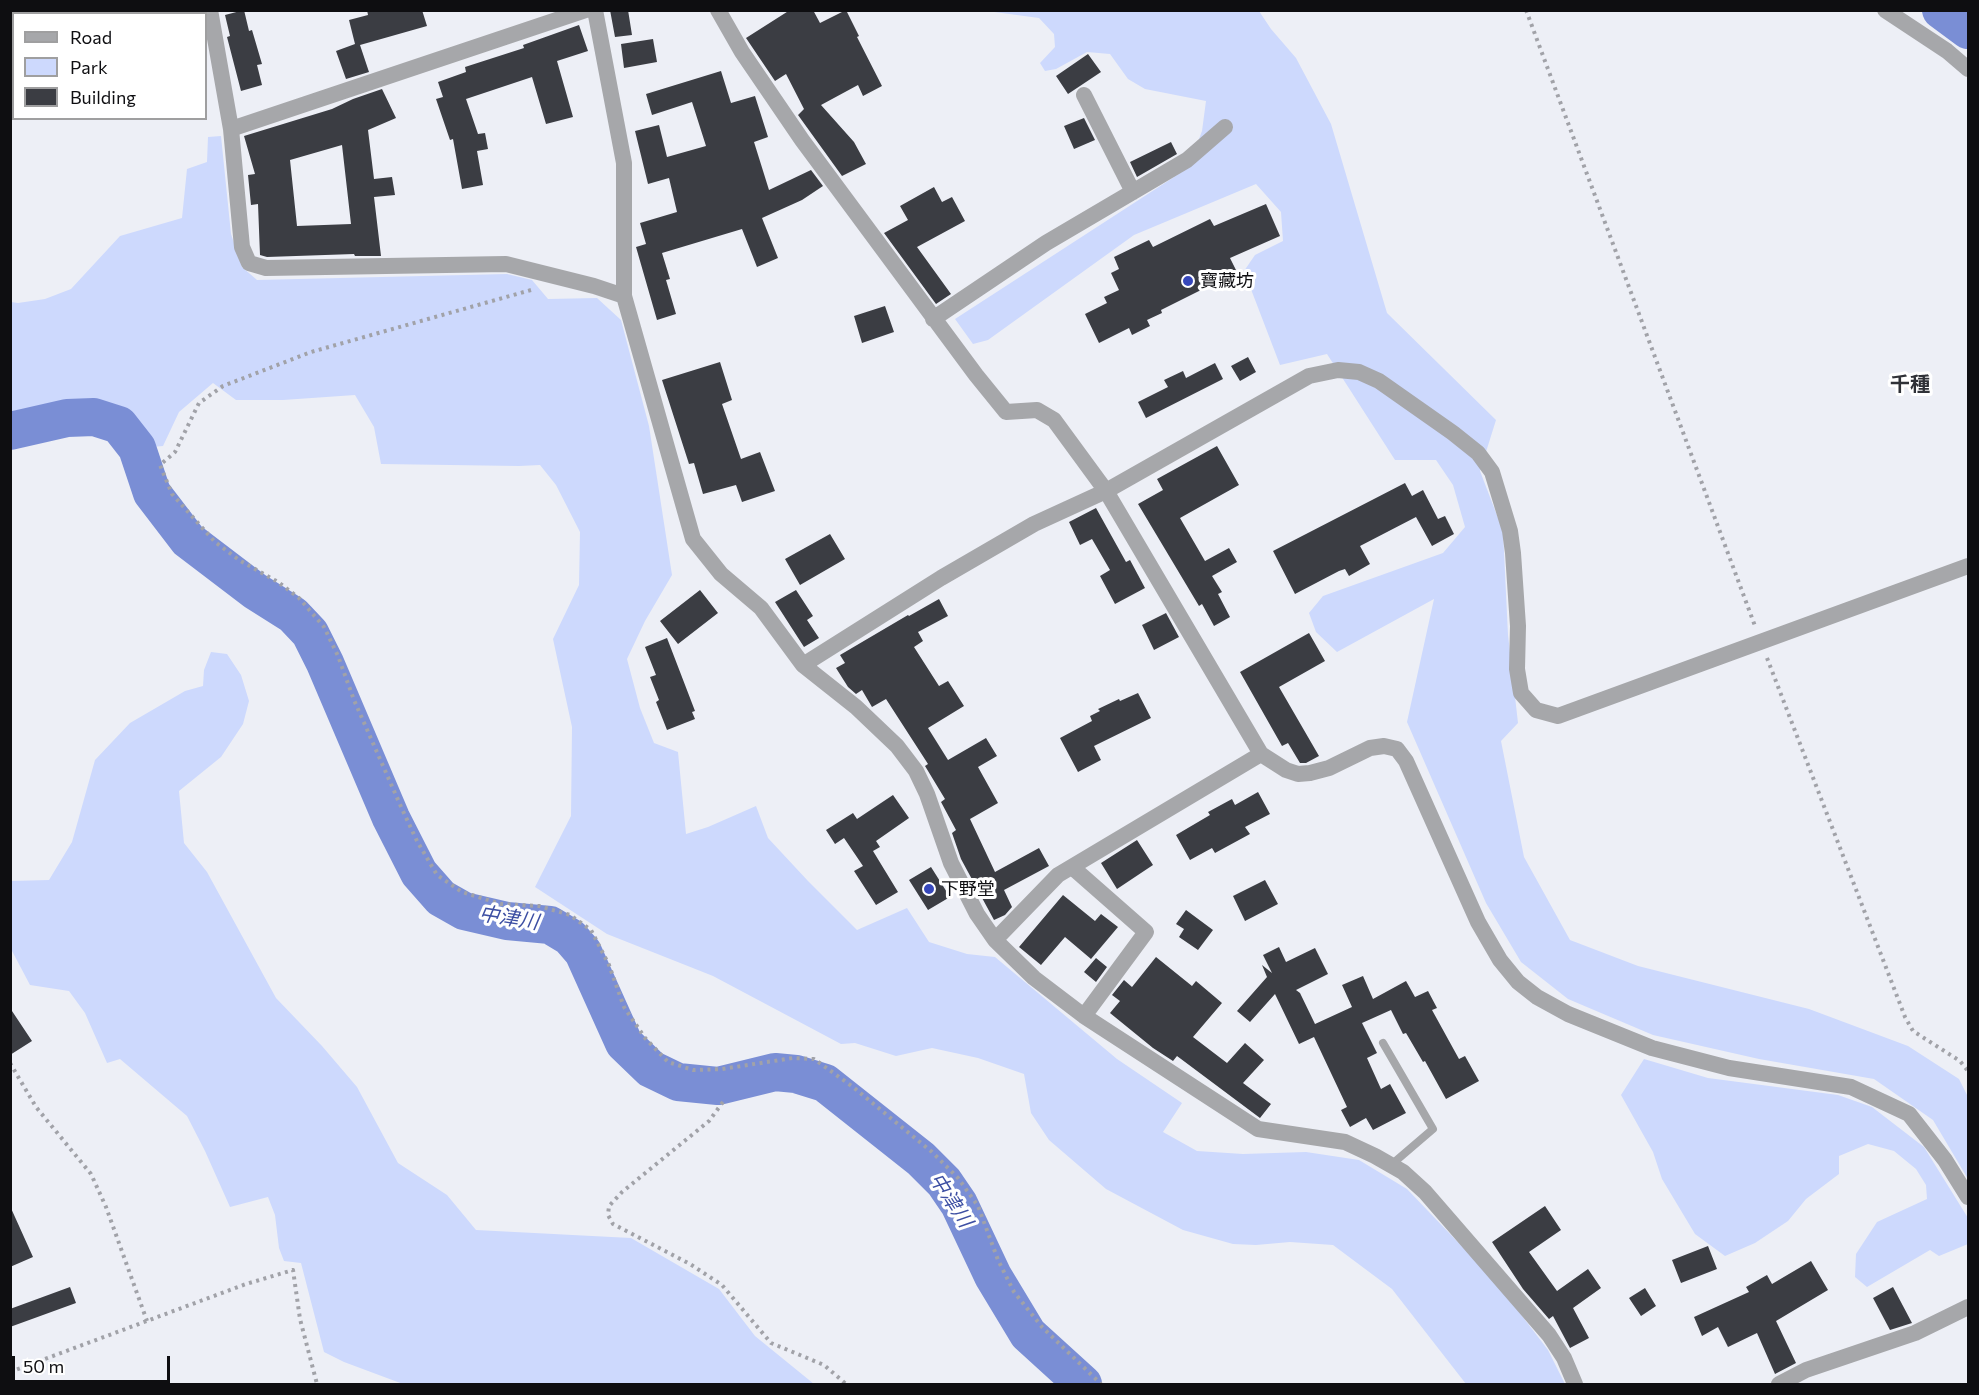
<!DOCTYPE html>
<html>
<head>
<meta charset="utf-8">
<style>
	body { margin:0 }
	#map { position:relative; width:1979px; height:1395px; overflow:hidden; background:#edeff6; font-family:Commissioner,sans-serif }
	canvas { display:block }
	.frame { position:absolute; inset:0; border:12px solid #0e0e11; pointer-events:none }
	.legend { position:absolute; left:12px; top:12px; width:195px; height:108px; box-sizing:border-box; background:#fff; border:2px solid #9f9fa0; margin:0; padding:8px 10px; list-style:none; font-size:18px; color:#0e0e11 }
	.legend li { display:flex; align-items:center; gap:12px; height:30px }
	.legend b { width:30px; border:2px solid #9f9fa0 }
	.scale { position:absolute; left:12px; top:1356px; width:158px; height:27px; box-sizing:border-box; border:3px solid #0e0e11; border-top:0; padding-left:8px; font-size:18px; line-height:21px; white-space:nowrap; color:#0e0e11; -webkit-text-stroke:4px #fff; paint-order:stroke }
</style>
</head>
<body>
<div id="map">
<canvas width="1979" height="1395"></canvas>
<div class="frame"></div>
<ul class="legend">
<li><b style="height:8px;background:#a6a7aa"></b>Road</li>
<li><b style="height:16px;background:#cdd9fd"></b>Park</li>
<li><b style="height:16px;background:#3b3d43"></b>Building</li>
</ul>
<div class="scale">50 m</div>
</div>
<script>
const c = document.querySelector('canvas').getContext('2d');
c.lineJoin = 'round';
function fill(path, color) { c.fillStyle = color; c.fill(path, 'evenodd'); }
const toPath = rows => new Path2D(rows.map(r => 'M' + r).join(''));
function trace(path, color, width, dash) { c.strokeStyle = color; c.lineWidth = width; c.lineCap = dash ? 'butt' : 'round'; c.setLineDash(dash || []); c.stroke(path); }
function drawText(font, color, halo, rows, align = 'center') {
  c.font = font + ' Commissioner,"Noto Sans JP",sans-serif'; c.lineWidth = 6; c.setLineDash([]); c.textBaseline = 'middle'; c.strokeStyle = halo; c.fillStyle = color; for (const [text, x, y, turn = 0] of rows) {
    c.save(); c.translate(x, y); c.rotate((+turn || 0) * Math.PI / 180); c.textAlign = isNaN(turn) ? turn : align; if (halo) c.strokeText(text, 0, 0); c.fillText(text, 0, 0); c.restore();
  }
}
fill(toPath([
	[987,11,1259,11,1271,29,1296,58,1331,124,1387,313,1496,420,1480,471,1503,531,1508,635,1518,723,1501,741,1524,857,1570,940,1638,966,1809,1009,1908,1046,1959,1079,1968,1097,1968,1179,1933,1120,1874,1079,1759,1059,1653,1035,1568,999,1521,962,1486,903,1407,722,1434,599,1337,652,1316,632,1309,613,1323,596,1443,553,1465,527,1453,485,1436,460,1395,460,1327,354,1280,365,1244,271,1255,255,1283,241,1281,212,1256,184,1134,235,988,340,973,344,955,319,1188,168,1202,131,1206,101,1145,89,1128,79,1110,54,1087,52,1056,69,1045,71,1040,63,1055,47,1054,34,1039,18],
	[221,136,231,234,242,267,257,280,507,274,532,280,548,299,597,298,621,320,649,426,672,575,645,621,627,659,640,708,654,743,678,752,686,834,708,827,756,806,768,838,808,881,857,930,907,908,929,942,967,954,995,957,1117,1059,1182,1103,1163,1132,1197,1151,1243,1154,1306,1152,1359,1160,1407,1189,1497,1283,1548,1350,1565,1384,1466,1384,1392,1289,1333,1245,1290,1242,1256,1245,1233,1244,1183,1230,1106,1189,1049,1140,1031,1113,1024,1074,978,1058,932,1048,896,1056,855,1043,841,1044,713,976,607,934,535,887,571,816,572,727,553,639,579,585,580,532,556,485,540,465,519,466,381,464,374,427,355,395,283,400,236,400,213,383,179,412,163,446,151,447,128,424,97,407,11,423,11,302,18,303,45,299,71,289,120,236,182,218,187,169,207,162,208,137],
	[211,652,227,654,241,675,249,701,243,724,221,757,179,791,184,843,207,872,276,998,322,1046,357,1087,398,1163,447,1195,476,1230,631,1238,719,1289,755,1336,814,1384,403,1384,344,1362,324,1352,301,1263,284,1261,279,1248,275,1215,268,1197,230,1207,205,1151,187,1116,120,1059,107,1063,85,1013,69,991,30,985,11,949,11,881,49,880,72,842,95,760,130,723,185,691,203,686,204,670],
	[1644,1059,1708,1078,1838,1095,1872,1107,1924,1147,1968,1218,1968,1244,1939,1256,1930,1250,1867,1287,1855,1277,1856,1254,1877,1222,1927,1199,1926,1185,1916,1169,1894,1151,1868,1144,1839,1156,1839,1174,1806,1199,1788,1221,1755,1243,1725,1256,1695,1234,1662,1179,1653,1152,1621,1095]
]), '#cdd9fd');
trace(toPath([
	[1941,10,1968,30],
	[10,431,67,418,94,417,119,425,137,448,152,493,188,540,255,591,293,615,310,633,325,663,391,818,419,873,441,898,464,911,507,921,550,925,570,937,583,952,624,1043,651,1069,678,1082,718,1086,775,1072,796,1074,825,1083,921,1159,944,1182,959,1204,993,1276,1028,1334,1083,1384]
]), '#7a8ed5', 38);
fill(toPath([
	[244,10,249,31,252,30,262,64,257,65,262,85,241,91,227,37,230,36,225,15],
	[367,10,422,10,427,26,360,45,369,72,346,79,336,51,355,44,349,20,368,15],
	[610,10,628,10,632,35,615,37],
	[790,10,813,10,820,23,846,10,859,36,857,37,882,86,863,96,858,85,821,105,854,142,866,164,842,176,798,115,804,109,786,74,775,81,746,38],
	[579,25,588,51,557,61,573,117,546,124,532,77,466,99,478,134,485,133,488,149,477,151,483,185,462,189,453,139,450,140,436,99,443,97,438,82,466,72,465,67,524,48,523,45],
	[653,39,657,62,624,68,621,44],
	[1088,54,1101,72,1068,94,1056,76],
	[721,71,731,103,755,96,768,137,754,142,769,190,811,170,823,186,802,200,762,218,778,258,757,267,742,229,662,253,670,279,666,280,676,314,657,320,636,247,646,244,640,223,677,212,669,178,648,184,635,131,659,125,667,157,706,146,692,102,652,115,646,94],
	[382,89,396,118,368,130,374,179,392,177,395,195,374,197,381,256,355,256,354,254,267,257,260,255,258,204,251,205,248,175,255,174,244,136,332,109,353,99],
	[342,145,351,224,297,226,290,160],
	[1084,118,1095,140,1074,149,1064,126],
	[1171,142,1177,154,1137,177,1130,162],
	[934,187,942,202,952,197,965,221,917,247,951,294,936,304,884,233,908,220,900,206],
	[1266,204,1280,236,1230,258,1237,272,1161,310,1162,313,1147,320,1150,326,1132,335,1129,328,1099,343,1085,314,1107,303,1104,297,1119,290,1111,273,1119,269,1114,257,1149,240,1153,247,1210,219,1214,226],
	[885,306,894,332,862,343,854,316],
	[1248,357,1256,372,1240,381,1231,366],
	[720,362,732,400,722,404,741,459,760,452,775,491,742,502,736,485,703,494,694,463,689,464,662,380],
	[1215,363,1223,379,1146,418,1138,402,1168,387,1164,380,1183,371,1186,378],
	[1217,446,1239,485,1180,518,1205,561,1229,548,1237,562,1212,576,1222,592,1218,594,1230,617,1214,626,1202,604,1199,606,1138,504,1163,490,1157,479],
	[1405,483,1412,496,1423,490,1438,519,1445,516,1454,534,1432,546,1416,517,1360,546,1370,564,1349,576,1345,569,1339,571,1295,594,1273,551],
	[1096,508,1126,562,1130,560,1145,588,1115,604,1100,576,1110,570,1092,539,1080,545,1069,522],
	[830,534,845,559,800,585,785,559],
	[700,590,718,613,678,644,660,621],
	[796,590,813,616,807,620,819,638,804,647,775,602],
	[939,599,948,616,918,632,923,641,914,647,939,686,948,681,964,706,928,728,948,760,986,738,997,756,978,767,998,803,970,819,995,872,1039,848,1049,866,1004,890,1012,907,1005,915,994,920,961,859,952,833,956,830,941,802,945,799,925,766,928,764,886,699,872,707,862,690,856,694,848,687,836,668,845,663,840,655,908,615,909,616],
	[1166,613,1179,637,1154,650,1142,625],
	[1309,633,1325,661,1279,687,1319,756,1306,763,1300,763,1288,743,1282,746,1240,672],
	[667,638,695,711,692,712,695,719,667,730,656,702,659,700,650,677,656,675,645,647],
	[1138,693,1151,718,1094,746,1101,760,1078,772,1060,738,1092,721,1090,716,1100,711,1098,709,1119,699,1120,701],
	[1258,792,1270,814,1245,827,1250,834,1215,853,1212,848,1190,860,1176,835,1210,815,1208,812,1232,799,1235,805],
	[893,795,909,818,876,841,880,847,873,851,898,892,876,905,854,871,863,866,844,838,835,844,826,830,853,813,857,819],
	[1137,840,1153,865,1117,889,1101,863],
	[931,867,950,897,928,910,909,880],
	[1265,880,1278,904,1245,921,1233,896],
	[1063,895,1095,921,1101,914,1118,927,1091,959,1065,937,1041,965,1019,947],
	[1186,910,1213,930,1198,950,1179,937,1184,929,1176,924],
	[1279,947,1286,962,1315,948,1328,974,1296,990,1300,993,1315,1024,1352,1007,1342,985,1363,976,1373,999,1406,981,1415,997,1428,991,1437,1008,1432,1010,1459,1059,1465,1056,1479,1081,1446,1099,1425,1061,1423,1062,1406,1033,1403,1034,1391,1010,1362,1023,1377,1053,1367,1058,1381,1089,1390,1084,1406,1113,1373,1130,1366,1118,1350,1127,1341,1110,1347,1107,1314,1037,1299,1044,1275,994,1250,1022,1237,1011,1267,977,1262,965,1272,973,1263,955],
	[1156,957,1192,986,1196,981,1222,1003,1193,1037,1227,1063,1245,1043,1264,1060,1243,1083,1271,1104,1260,1118,1177,1056,1173,1061,1153,1048,1110,1013,1120,1001,1112,995,1124,980,1132,987],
	[1096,958,1107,967,1096,982,1084,972],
	[10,1008,32,1041,10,1055],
	[10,1206,33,1257,10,1267],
	[1545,1206,1561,1230,1529,1252,1557,1291,1588,1269,1601,1288,1573,1308,1589,1338,1570,1348,1553,1316,1549,1319,1523,1289,1492,1242],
	[1708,1246,1717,1269,1681,1283,1672,1260],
	[1811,1261,1828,1290,1776,1321,1796,1363,1775,1374,1757,1333,1728,1347,1718,1327,1702,1336,1694,1317,1749,1292,1746,1287,1767,1275,1772,1284],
	[70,1287,76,1303,10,1327,10,1309],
	[1893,1287,1912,1323,1890,1330,1873,1298],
	[1645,1288,1656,1306,1641,1316,1629,1298]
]), '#3b3d43');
trace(toPath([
	[1526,10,1755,626],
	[531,290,311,352,223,386,199,403,175,452,160,465,172,494,215,542,239,560,278,582,299,598,324,627,338,656,354,700,402,809,417,841,437,875,462,892,501,904,539,906,570,915,591,930,609,965,624,1007,645,1038,668,1062,693,1070,722,1069,793,1058,814,1059,853,1087,932,1152,958,1178,978,1206,998,1260,1014,1292,1042,1327,1101,1384],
	[1767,658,1905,1017,1913,1031,1960,1061,1968,1071],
	[10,1063,36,1107,91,1174,106,1207,147,1321],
	[723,1102,709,1121,622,1192,609,1206,608,1215,613,1224,690,1264,722,1285,771,1343,824,1365,846,1384],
	[10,1372,246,1284,293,1270,300,1319,317,1384]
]), '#a1a2a8', 4, [3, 4.5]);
trace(toPath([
	[1383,1043,1433,1129,1391,1165]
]), '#a6a7aa', 8);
trace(toPath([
	[210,10,231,129,242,247,249,263,266,268,506,264,594,286,624,296],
	[595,10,624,163,624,296,693,539,721,574,761,608,803,665,856,707,897,746,916,771,927,794,951,863,977,914,995,940,1034,978,1084,1016,1258,1129,1345,1142,1375,1156,1403,1172,1425,1192,1549,1335,1564,1358,1575,1384],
	[718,10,742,52,802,140,976,375,1006,412,1037,410,1054,420,1106,491,1261,754],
	[1885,10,1947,51,1968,69],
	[1084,95,1133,192],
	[231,129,586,10],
	[933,319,1046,243,1187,160,1225,127],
	[803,665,941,578,1034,524,1106,491,1309,376,1338,370,1359,372,1379,381,1453,433,1478,453,1492,472,1510,531,1513,553,1518,626,1517,669,1521,693,1536,710,1558,716,1968,566],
	[1072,867,1146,932,1084,1016],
	[995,940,1058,875,1261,754,1286,770,1298,774,1310,773,1329,768,1370,748,1384,746,1397,749,1406,761,1478,922,1500,960,1518,982,1537,997,1568,1014,1652,1048,1729,1068,1851,1087,1909,1114,1945,1160,1968,1197],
	[1779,1384,1806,1370,1915,1333,1968,1307]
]), '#a6a7aa', 16);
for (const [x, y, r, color] of [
	[1188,281,6,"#3748bb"],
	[929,889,6,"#3748bb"]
]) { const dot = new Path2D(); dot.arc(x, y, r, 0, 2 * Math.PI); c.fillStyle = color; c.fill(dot); trace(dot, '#fff', 2); }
drawText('18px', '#0e0e11', '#fff', [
	["寶藏坊",1200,281],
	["下野堂",941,889]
], 'left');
drawText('bold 20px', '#2f3137', '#fff', [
	["千種",1910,384]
]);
drawText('italic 20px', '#3d4fa3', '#fff', [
	["中津川",509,918,9],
	["中津川",951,1200,57]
]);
</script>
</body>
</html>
